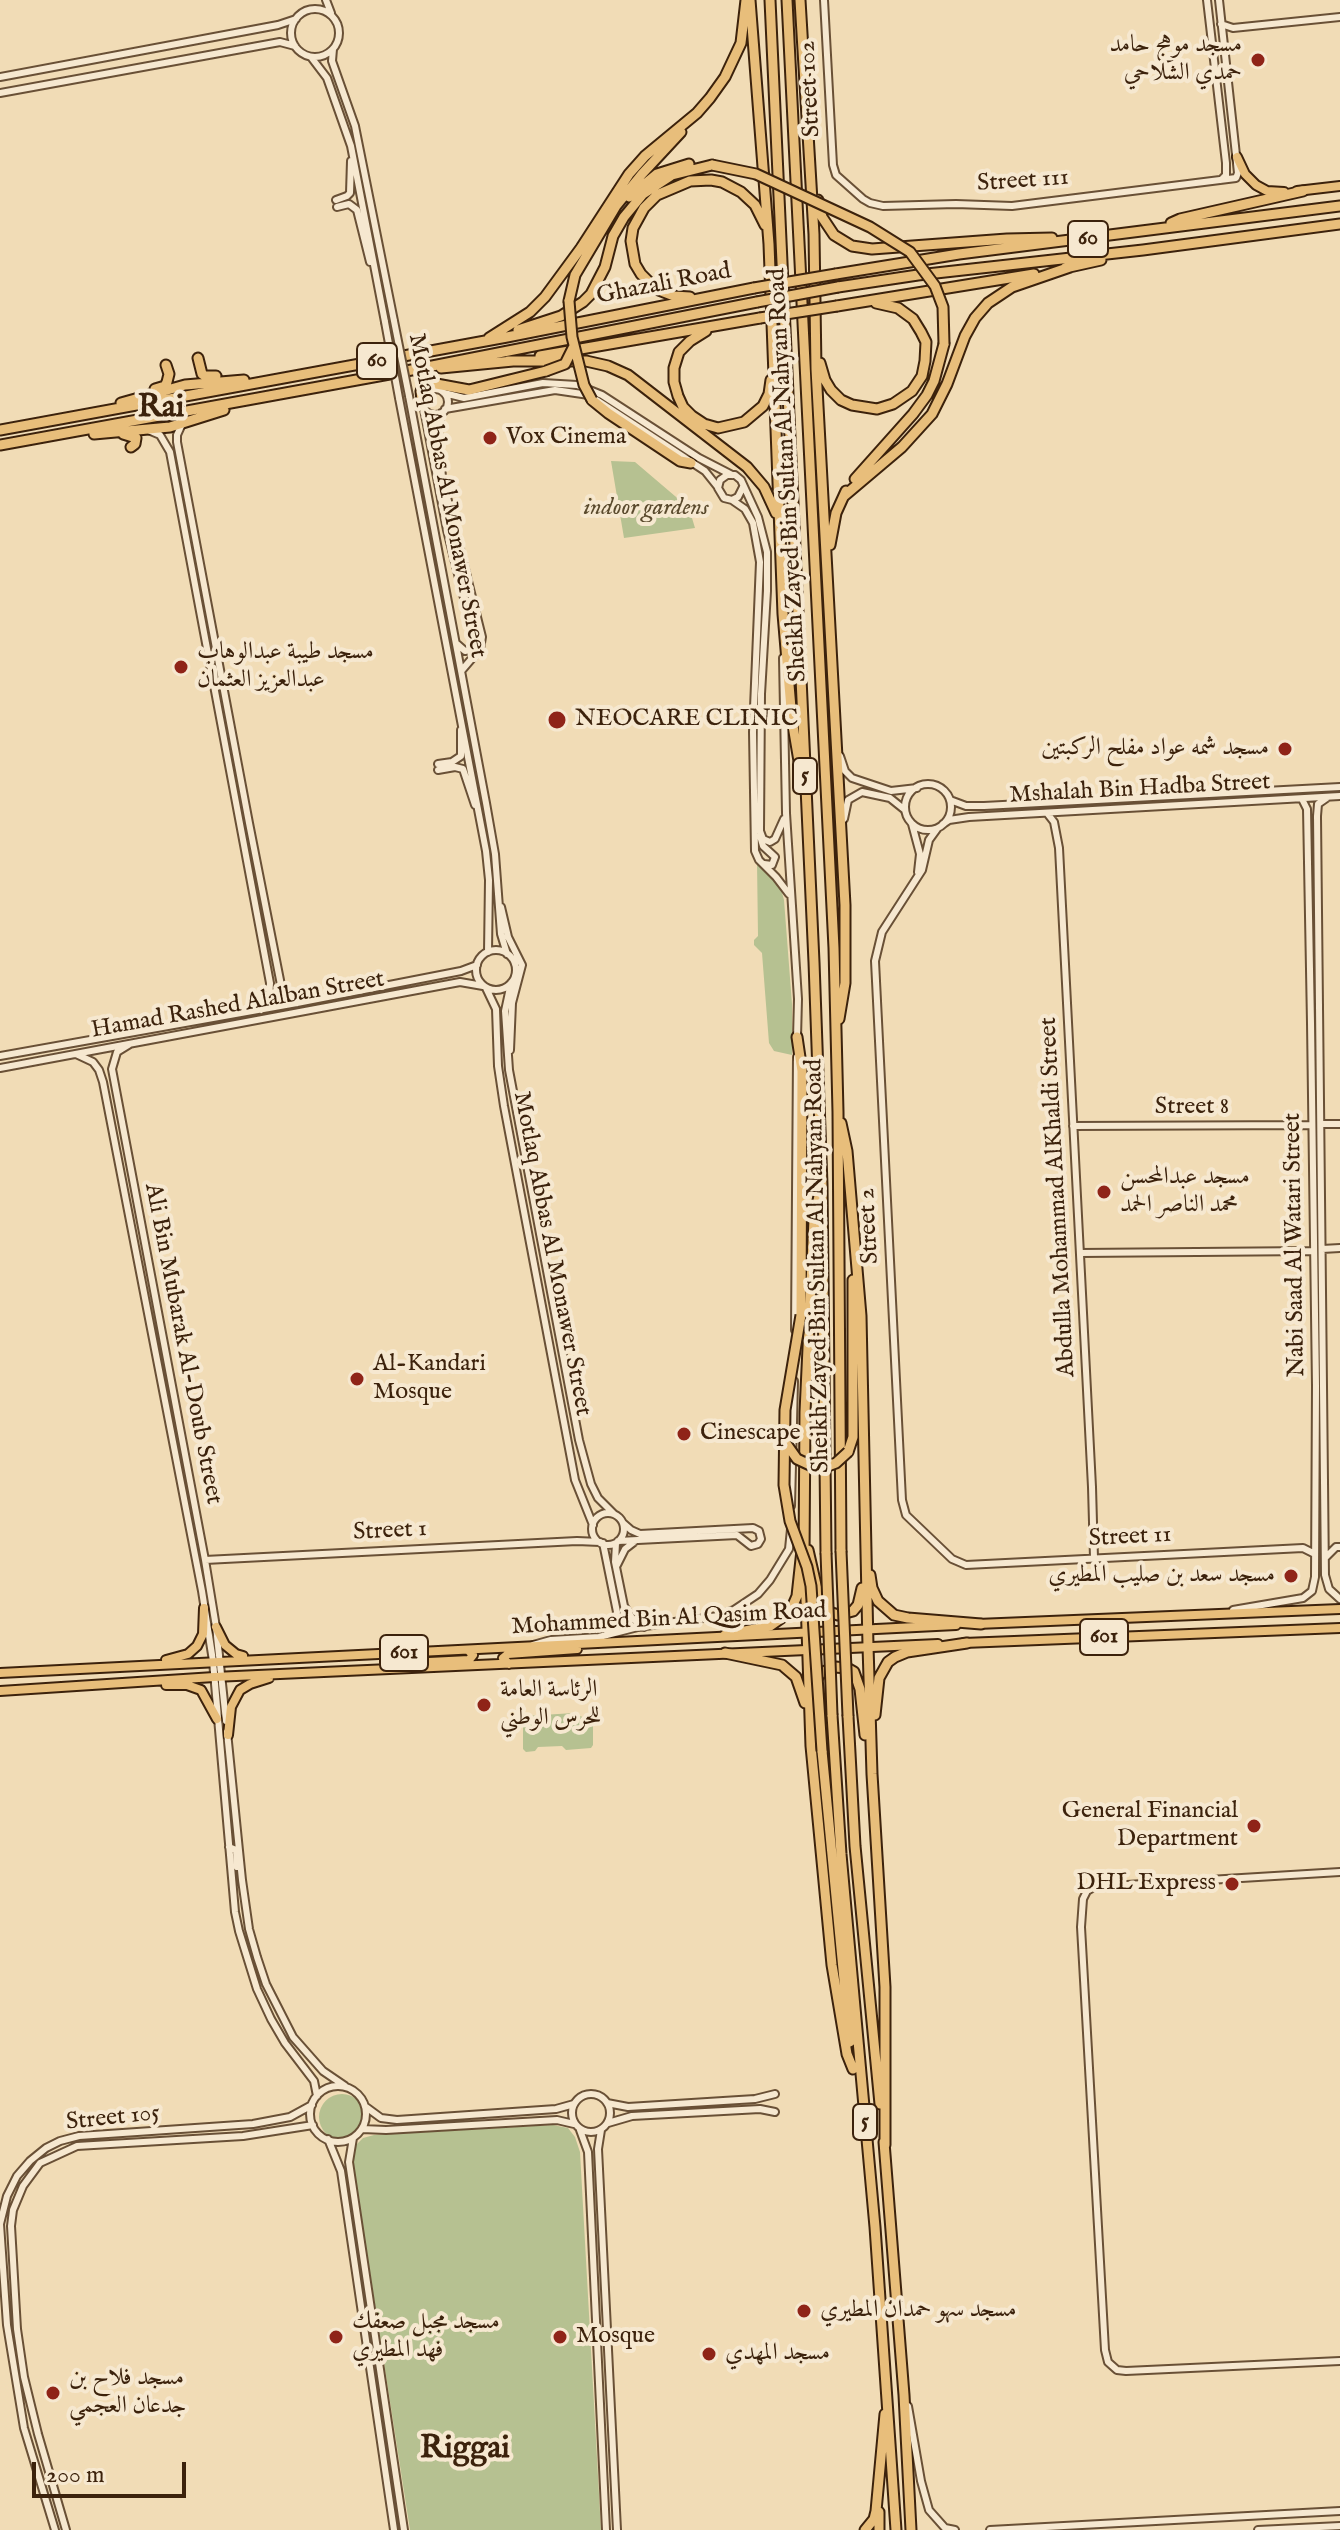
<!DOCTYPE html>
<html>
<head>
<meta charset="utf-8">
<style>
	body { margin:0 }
	#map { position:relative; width:1340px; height:2530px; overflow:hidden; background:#f1dcb6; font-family:"IM FELL English",serif }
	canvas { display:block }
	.scale { position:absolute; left:32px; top:2462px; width:154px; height:36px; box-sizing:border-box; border:4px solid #3c220c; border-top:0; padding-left:10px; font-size:24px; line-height:28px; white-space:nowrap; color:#3c220c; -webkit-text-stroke:6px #f6e8d0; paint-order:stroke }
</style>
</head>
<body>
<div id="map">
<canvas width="1340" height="2530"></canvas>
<div class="scale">200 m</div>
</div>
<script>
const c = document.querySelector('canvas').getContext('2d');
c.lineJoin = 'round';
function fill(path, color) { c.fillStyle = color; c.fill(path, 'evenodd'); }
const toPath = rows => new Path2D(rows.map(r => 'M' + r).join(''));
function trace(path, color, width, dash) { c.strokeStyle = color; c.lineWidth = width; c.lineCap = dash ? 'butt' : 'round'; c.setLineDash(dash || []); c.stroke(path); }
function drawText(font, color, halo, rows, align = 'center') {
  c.font = font + ' "IM FELL English",Amiri,serif'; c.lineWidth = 8; c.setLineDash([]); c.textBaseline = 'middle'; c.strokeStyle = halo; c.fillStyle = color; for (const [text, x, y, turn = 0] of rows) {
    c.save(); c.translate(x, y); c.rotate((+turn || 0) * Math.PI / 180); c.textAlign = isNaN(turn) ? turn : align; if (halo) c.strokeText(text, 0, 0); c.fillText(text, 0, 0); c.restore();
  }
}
fill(toPath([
	[611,461,635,462,689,508,695,528,624,538],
	[757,862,781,889,784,900,792,1004,792,1055,774,1051,769,1043,762,953,754,945,754,940,758,936],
	[574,1713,593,1722,593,1745,591,1748,566,1750,562,1746,538,1747,535,1751,526,1752,523,1749,523,1723,526,1716],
	'319 2117a23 23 0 1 1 46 0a23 23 0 1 1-46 0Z',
	[553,2125,568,2128,575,2137,580,2152,601,2530,410,2530,352,2157,356,2145,363,2138,374,2135]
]), '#b6c191');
const tertiary = toPath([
	[326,0,331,13],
	[824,0,833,165,836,175,863,199,870,203,883,206,956,204,1012,206,1236,178,1238,173,1219,0],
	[1207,0,1226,163,1226,175,1221,180],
	'291 33a24 24 0 1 1 48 0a24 24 0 1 1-48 0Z',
	[1221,24,1233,28,1340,17],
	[333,49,332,61,355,126,394,321],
	[311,57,327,78,351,146,385,322],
	[0,77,278,25,296,19],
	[0,93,280,42,295,46],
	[336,200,347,196,350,193,351,161],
	[337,207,349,204,357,210,370,262],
	'422 402a13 13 0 1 1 26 0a13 13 0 1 1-26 0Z',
	[444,393,464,398,543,383,577,385,602,395,699,458,732,475],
	[409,396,486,803,495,854,501,934,507,954],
	[399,398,486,851,489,880,488,952],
	[424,409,447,530,474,638,470,650,465,651,457,644],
	[445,409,555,390,589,395,705,471,717,486],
	[441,413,438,430,442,477,482,637,480,649,462,670],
	[182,424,177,435,177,442,249,823,281,985,291,998,297,1003],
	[148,430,160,435,170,452,270,983,269,1000,261,1010],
	[743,487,738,497,732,500,724,498,718,488,720,480,727,475,735,475,741,480,758,517,767,552,767,591,761,694,760,831,763,839,770,842,775,839,784,819],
	[732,500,745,509,753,523,760,562,753,732,755,851,759,860,776,877,789,894],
	[783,658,786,813,798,999,797,1038],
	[840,756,845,771,852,778,891,791,917,788],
	[438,764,452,762,461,756,461,730],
	[438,770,455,767,463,769,475,805],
	'905 807a23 23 0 1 1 46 0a23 23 0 1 1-46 0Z',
	[1328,797,1318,804,1317,816,1325,1575,1329,1589,1340,1599],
	[950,800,966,806,984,806,1340,787],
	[1047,813,1054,822,1059,848,1092,1487,1094,1558],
	[844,819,848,800,862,792,890,798,905,810],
	[912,824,920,854,918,872],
	[943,824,949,820,969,817,1340,796],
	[937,829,929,840,922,870,882,932,875,961,902,1500,906,1515,952,1559,966,1565,1303,1548,1315,1554],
	[760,836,763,846,775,857,772,865,764,864],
	[501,907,508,937,522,965,512,1003,510,1050],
	'476 970a20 20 0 1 1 40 0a20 20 0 1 1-40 0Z',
	[511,983,505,1011,509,1070,579,1440,591,1484,598,1498,614,1514],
	[486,988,496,1009,498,1066,504,1106,575,1480,593,1525],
	[130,1044,117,1052,112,1069,205,1560,216,1627,226,1721],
	[76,1054,93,1062,99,1070,103,1082,202,1591,213,1661,235,1912,239,1931,257,1989,271,2019,285,2043,314,2081,317,2096],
	[0,1056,297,1003,461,971,477,965],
	[0,1068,460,982,483,986],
	[1321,1124,1340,1124],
	[1073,1126,1312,1125],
	[1322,1249,1340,1248],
	[1080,1253,1313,1251],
	[795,1330,797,1057],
	[791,1506,794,1381],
	'592 1529a16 16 0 1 1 32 0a16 16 0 1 1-32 0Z',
	[618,1541,737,1535,751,1546,758,1544,761,1539,759,1531,753,1528,640,1534,631,1530,623,1523],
	[603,1543,617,1612,614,1626,606,1635],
	[616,1543,615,1562,624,1606,632,1618,644,1627],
	[1326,1557,1336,1547,1340,1547],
	[205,1560,577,1541,600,1542],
	[617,1565,625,1549,634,1542],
	[1233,1610,1303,1598,1312,1591,1315,1577,1316,1386,1311,1023,1307,809,1302,799],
	[533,1645,551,1640,599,1637,638,1627,718,1616,734,1610,758,1594,770,1580,789,1549,791,1529],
	[227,1732,242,1880,249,1929,257,1957,266,1984,293,2037,323,2071,345,2086],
	[229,1847,236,1850,237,1867],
	[1340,1872,1094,1887,1087,1891,1083,1899,1081,1927,1105,2350,1108,2362,1117,2370,1126,2371,1340,2361],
	'310 2114a28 28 0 1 1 56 0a28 28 0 1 1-56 0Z',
	'572 2113a19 19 0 1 1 38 0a19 19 0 1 1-38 0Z',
	[607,2103,628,2107,755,2099,775,2094],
	[366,2107,381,2118,397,2120,556,2109,574,2104],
	[608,2123,632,2116,760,2109,775,2112],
	[362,2129,386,2130,557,2120,574,2124],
	[580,2130,588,2152,606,2530],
	[601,2130,598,2149,617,2530],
	[353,2138,349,2162,404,2530],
	[328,2139,341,2171,394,2530],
	[908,2406,921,2481,929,2510,945,2528,955,2530],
	[55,2530,24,2428,7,2325,0,2224,7,2196,17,2176,30,2161,46,2148,60,2141,79,2136,253,2124,290,2117,312,2105],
	[66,2530,38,2434,24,2377,17,2329,11,2226,13,2210,23,2186,40,2163,77,2146,243,2136,313,2125],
	[990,2530,1340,2511],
	[1258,2530,1340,2526]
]);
const primary = toPath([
	[1237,157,1245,174,1256,185,1267,191,1284,192],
	[1297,191,1340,186],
	[977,1624,1340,1609],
	[216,1627,225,1645,236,1654,243,1656],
	[964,1643,1340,1628],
	[166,1660,188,1654,197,1646,203,1634,204,1608],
	[409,1663,469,1660,473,1655,468,1650],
	[509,1664,503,1658,508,1654,577,1649],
	[0,1673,956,1625],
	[166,1685,187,1685,201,1690,217,1719],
	[0,1691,214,1677,938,1644],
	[228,1735,231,1707,240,1690,250,1684,269,1678]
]);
const motorway = toPath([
	[750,0,769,244,783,614,792,720,800,767],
	[770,0,814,962,822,1185,826,1553],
	[787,0,834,948,838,1112,841,1551],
	[800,0,814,234,816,369,845,905,845,983,839,1019],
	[629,197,657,174,689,164],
	[818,200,822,217,834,235,852,246,872,249,1007,239,1052,238],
	[1171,223,1180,219,1303,191],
	[1065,268,1101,260],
	[836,274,959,254,1340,206],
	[838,287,918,275,1143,250,1340,224],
	[690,297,674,296,656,289,641,274,635,264,631,241,633,228,644,208,657,195,690,181,711,180,722,182,741,192,755,205,765,225],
	[569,301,575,275,616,206,642,174,681,132],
	[837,306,1034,274],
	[518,330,561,316,583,302,591,294,605,267,613,236,624,217,643,194,672,175,712,165],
	[706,331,690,341,679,352,674,368,674,382,678,396,683,407,692,416,704,424,718,428,744,422,763,406,769,394,771,380],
	[489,338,530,312,545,297,581,248,629,174,645,156,697,113,710,98,725,77,741,43,746,0],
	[540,356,760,318],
	[198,358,202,374,205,376,216,376],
	[508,361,586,361,608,366,628,375,747,467,764,487,776,513],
	[820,363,825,380,831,390,841,400,852,405,877,409,893,404,912,391,922,376,925,361,926,342,921,332,913,319,898,308,876,303],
	[441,368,513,361],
	[155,389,165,386,167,382,169,374,166,365],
	[592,400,608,413,680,461,691,463],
	[422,401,421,391,431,383,469,390,546,371],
	[121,403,185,385,244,380],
	[0,430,507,337,754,288],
	[94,434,170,427,224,410],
	[123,434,136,438,135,444,131,447],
	[0,445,417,369,757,302],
	[855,479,913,414,927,395,934,381,944,344],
	[844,496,902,447,932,414,947,384,965,336,975,318,988,303,1012,287,1070,267],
	[830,545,836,513,846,491],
	[797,1037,802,1071,801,1315],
	[841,1123,847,1151,861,1316,868,1646,872,1774,885,1987,885,2145],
	[848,1452,853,1437,853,1280],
	[808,1550,819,1598,823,1606,829,1612,838,1615,853,1611,858,1605,862,1588],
	[804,1556,805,1412,814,1219,819,1196],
	[805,1571,811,1746,832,1965,847,2054,853,2069],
	[870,1575,872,1588,878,1601,894,1615,908,1618,981,1624],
	[725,1635,770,1626,790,1612,797,1596,802,1550],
	[725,1653,782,1665,796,1677,805,1703],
	[816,1680,821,1673,835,1667,847,1668,854,1672,860,1689,865,1735],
	[832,1715,841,1854,875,2227,896,2530],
	[875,1715,879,1678,888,1662,895,1657,907,1652,967,1643],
	[848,1716,855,1846,880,2104],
	[822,1751,850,2042],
	[884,2142,904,2395,911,2530],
	[879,2512,879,2530],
	[865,2530,874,2519,876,2511,885,2414]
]);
trace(tertiary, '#695036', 10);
trace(primary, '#3c220c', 12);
trace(motorway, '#3c220c', 13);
trace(tertiary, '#f6e8d0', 6);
trace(primary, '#e8be7b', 8);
trace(motorway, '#e8be7b', 9);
const tertiaryBridge = toPath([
	[394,321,409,396],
	[385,322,399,398]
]);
const motorwayBridge = toPath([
	[712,165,756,174,870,227,910,252,935,286,943,307,944,344],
	[754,288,836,274],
	[569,301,572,337,584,385,592,400],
	[757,302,838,287],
	[760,318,837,306],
	[546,371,565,364,573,348],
	[801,1315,785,1410,784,1485,790,1521,807,1567,811,1586,822,1751],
	[785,1442,797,1459,812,1466,828,1466,836,1463,848,1452],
	[841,1551,848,1716],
	[826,1553,832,1715]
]);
trace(tertiaryBridge, '#695036', 10, []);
trace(motorwayBridge, '#3c220c', 13, []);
trace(tertiaryBridge, '#f6e8d0', 6);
trace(motorwayBridge, '#e8be7b', 9);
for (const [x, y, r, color] of [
	[1258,60,8,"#8f2418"],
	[490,438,8,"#8f2418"],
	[181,667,8,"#8f2418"],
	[557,720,10,"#8f2418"],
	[1285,749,8,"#8f2418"],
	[1104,1192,8,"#8f2418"],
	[357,1379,8,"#8f2418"],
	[684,1434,8,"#8f2418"],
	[1291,1576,8,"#8f2418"],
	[484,1705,8,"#8f2418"],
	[1254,1826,8,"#8f2418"],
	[1232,1884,8,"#8f2418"],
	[804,2311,8,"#8f2418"],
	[336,2337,8,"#8f2418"],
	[560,2337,8,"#8f2418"],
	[709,2354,8,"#8f2418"],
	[53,2393,8,"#8f2418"]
]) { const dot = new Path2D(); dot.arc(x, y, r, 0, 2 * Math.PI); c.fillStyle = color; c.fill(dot); trace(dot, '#f6e8d0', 3); }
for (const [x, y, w] of [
	[1088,239,40],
	[377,361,40],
	[805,776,24],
	[1104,1637,48],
	[404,1653,48],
	[865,2122,24]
]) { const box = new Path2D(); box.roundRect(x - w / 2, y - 18, w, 36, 6); c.fillStyle = '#f6e8d0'; c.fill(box); trace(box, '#3c220c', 2); }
drawText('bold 22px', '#3c220c', null, [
	["60",1088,239],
	["60",377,361],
	["5",805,776],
	["601",1104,1637],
	["601",404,1653],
	["5",865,2122]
]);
drawText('24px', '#3c220c', '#f6e8d0', [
	["مسجد موهج حامد",1242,46,"right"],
	["حمدي الشلاحي",1242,74,"right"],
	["Vox Cinema",506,438],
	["مسجد طيبة عبدالوهاب",197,653],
	["عبدالعزيز العثمان",197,681],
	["NEOCARE CLINIC",575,720],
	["مسجد شمه عواد مفلح الركبتين",1269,749,"right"],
	["مسجد عبدالمحسن",1120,1178],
	["محمد الناصر الحمد",1120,1206],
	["Al-Kandari",373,1365],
	["Mosque",373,1393],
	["Cinescape",700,1434],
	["مسجد سعد بن صليب المطيري",1275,1576,"right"],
	["الرئاسة العامة",500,1691],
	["للحرس الوطني",500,1719],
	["General Financial",1238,1812,"right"],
	["Department",1238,1840,"right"],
	["DHL Express",1216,1884,"right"],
	["مسجد سهو حمدان المطيري",820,2311],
	["مسجد مجبل صعفك",352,2323],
	["فهد المطيري",352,2351],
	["Mosque",576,2337],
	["مسجد المهدي",725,2354],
	["مسجد فلاح بن",69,2379],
	["جدعان العجمي",69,2407]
], 'left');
drawText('24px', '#3c220c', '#f6e8d0', [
	["Street 102",811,89,-93],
	["Street 111",1023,182,-4],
	["Ghazali Road",664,285,-11],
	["Sheikh Zayed Bin Sultan Al Nahyan Road",789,475,-93],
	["Motlaq Abbas Al Monawer Street",446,496,79],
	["Mshalah Bin Hadba Street",1140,790,-3],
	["Hamad Rashed Alalban Street",238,1006,-10],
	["Street 8",1192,1108],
	["Abdulla Mohammad AlKhaldi Street",1059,1197,-93],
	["Street 2",870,1226,-93],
	["Nabi Saad Al Watari Street",1296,1245,-91],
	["Motlaq Abbas Al Monawer Street",551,1254,79],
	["Sheikh Zayed Bin Sultan Al Nahyan Road",819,1266,-91],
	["Ali Bin Mubarak Al-Doub Street",182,1344,79],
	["Street 1",390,1532,-3],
	["Street 11",1130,1538,-3],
	["Mohammed Bin Al Qasim Road",669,1620,-3],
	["Street 105",113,2119,-6]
]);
drawText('italic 24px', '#5a4a2d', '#f6e8d0', [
	["indoor gardens",646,509]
]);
drawText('bold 32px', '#3c220c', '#f6e8d0', [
	["Rai",161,409],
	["Riggai",465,2450]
]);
</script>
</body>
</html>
